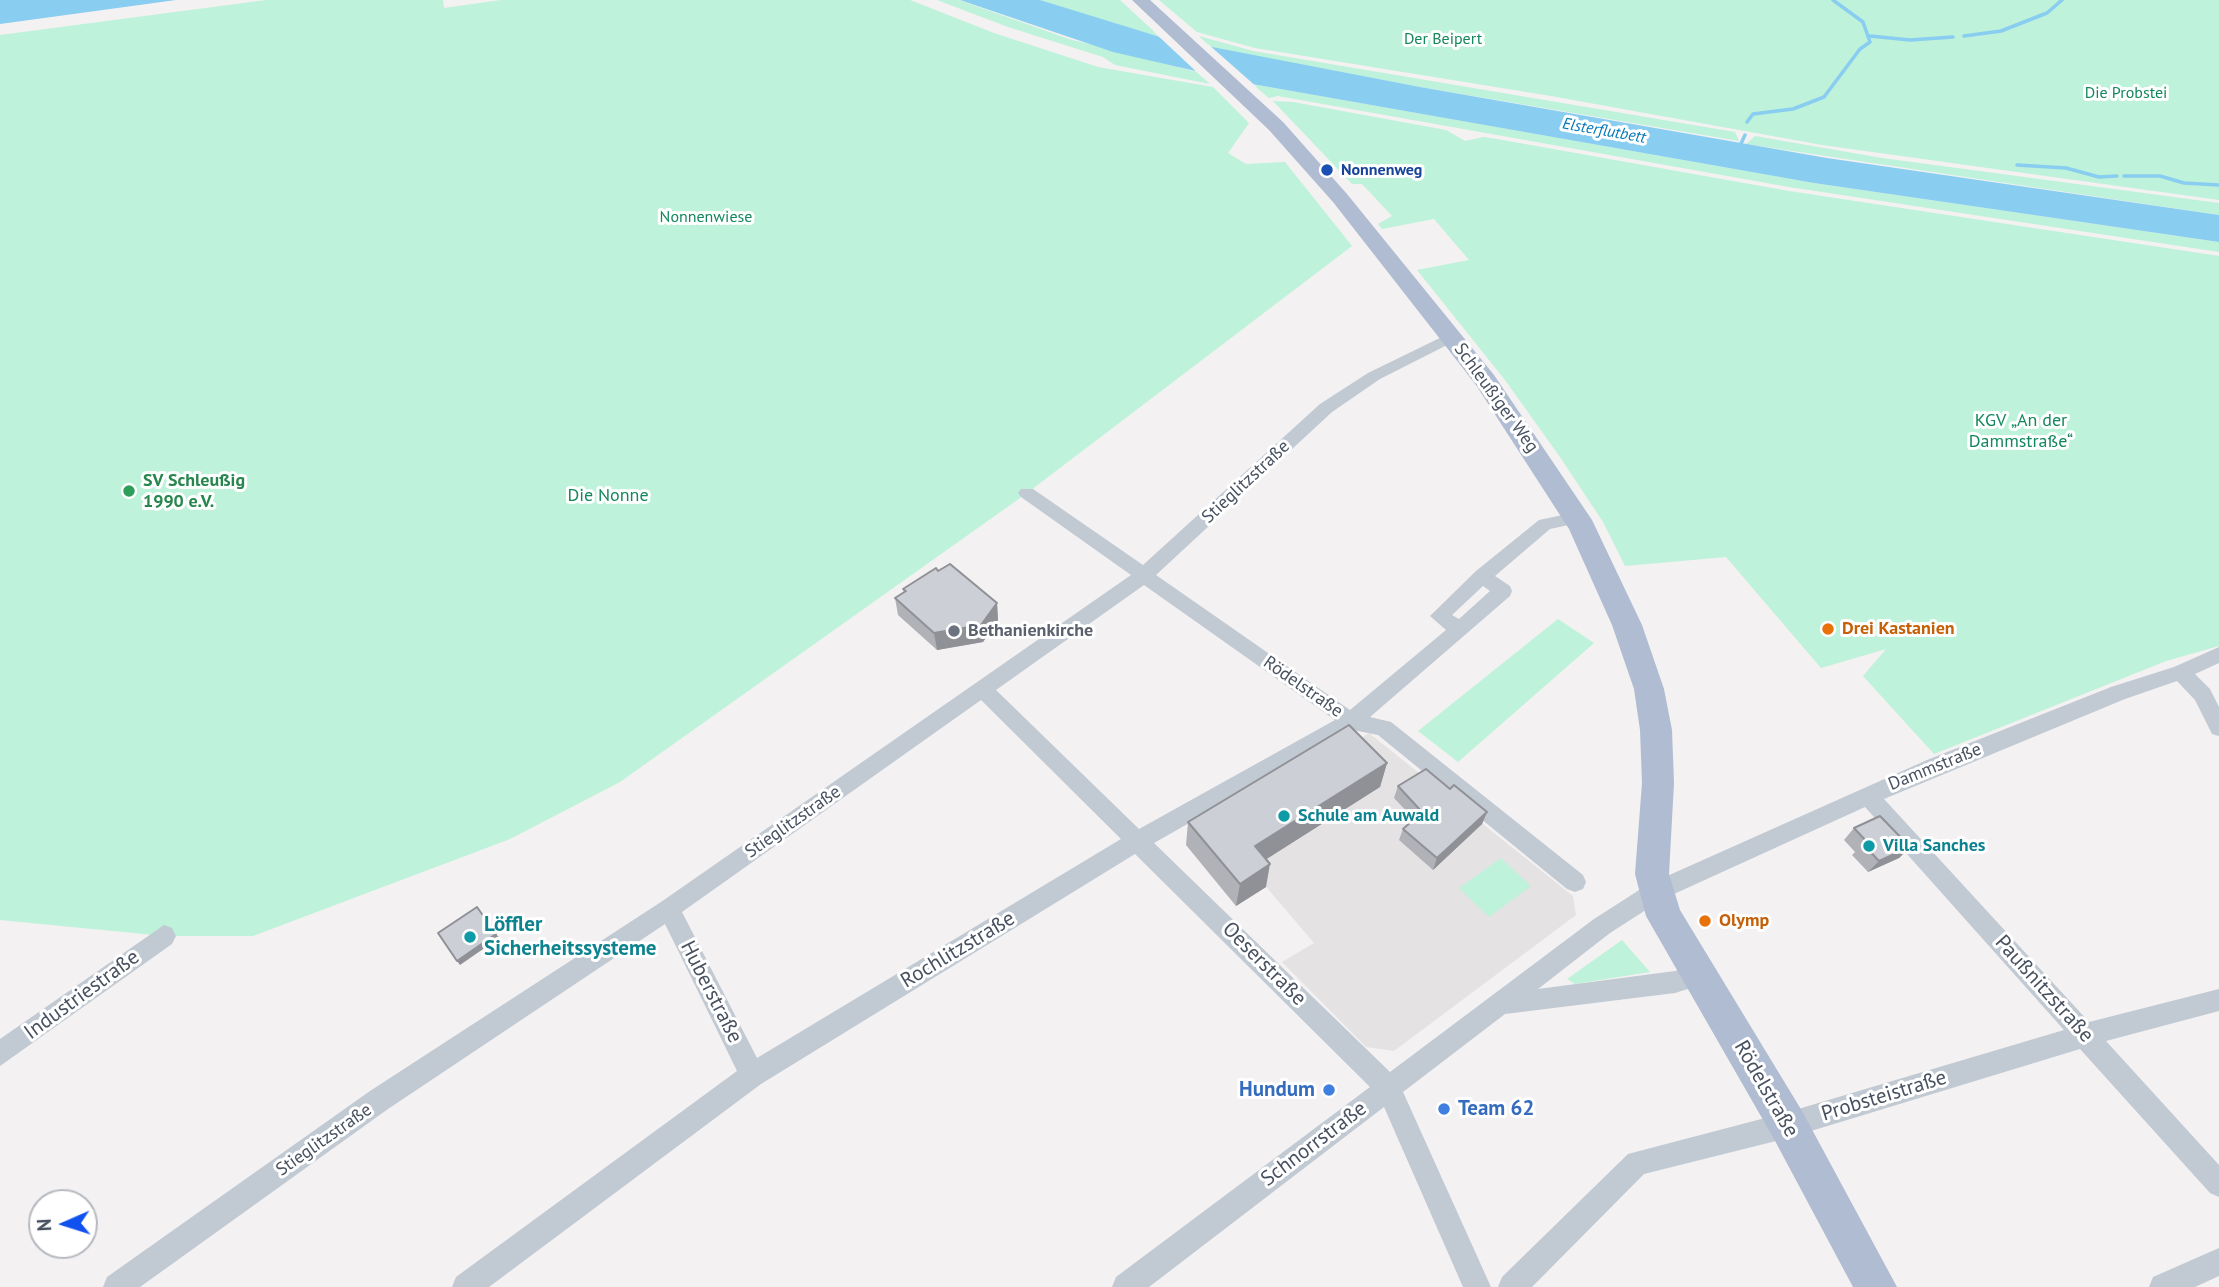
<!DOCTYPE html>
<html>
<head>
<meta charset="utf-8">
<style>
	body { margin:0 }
	#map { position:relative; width:2219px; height:1287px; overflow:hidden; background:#f3f1f1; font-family:"PT Sans",sans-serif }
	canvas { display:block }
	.north { position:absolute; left:28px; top:1189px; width:70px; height:70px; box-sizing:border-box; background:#fff; border:2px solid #b6b9bf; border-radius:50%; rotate:267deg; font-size:19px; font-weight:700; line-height:28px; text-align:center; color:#485160 }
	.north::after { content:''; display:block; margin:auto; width:24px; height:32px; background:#1051ef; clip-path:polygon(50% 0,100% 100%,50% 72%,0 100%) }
</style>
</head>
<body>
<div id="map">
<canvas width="2219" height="1287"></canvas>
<div class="north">N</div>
</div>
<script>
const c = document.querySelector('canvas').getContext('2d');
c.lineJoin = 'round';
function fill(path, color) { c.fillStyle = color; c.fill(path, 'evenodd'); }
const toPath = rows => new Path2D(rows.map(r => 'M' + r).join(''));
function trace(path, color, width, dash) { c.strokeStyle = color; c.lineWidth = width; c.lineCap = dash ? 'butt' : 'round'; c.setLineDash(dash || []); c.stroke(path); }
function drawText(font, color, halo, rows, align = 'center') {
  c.font = font + ' "PT Sans",sans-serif'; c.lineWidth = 6; c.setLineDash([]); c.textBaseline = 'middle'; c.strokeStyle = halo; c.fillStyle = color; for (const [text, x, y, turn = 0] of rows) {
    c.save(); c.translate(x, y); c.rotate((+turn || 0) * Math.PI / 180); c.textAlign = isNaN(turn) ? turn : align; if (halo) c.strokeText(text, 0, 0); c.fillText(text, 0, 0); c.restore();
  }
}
fill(toPath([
	[1369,733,1573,896,1576,915,1394,1051,1366,1047,1282,962,1314,943,1251,869,1380,787,1343,749]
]), '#e5e2e3');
fill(toPath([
	[266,0,443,0,444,8,501,0,910,0,994,33,1098,67,1213,87,1249,123,1228,153,1246,164,1285,162,1352,246,1027,493,620,782,510,839,253,936,164,936,0,920,0,35],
	[937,0,959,0,1069,39,1197,72,1210,84,1115,65,1103,57,1008,27],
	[1040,0,1120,0,1160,37,1116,25],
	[1159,0,2219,0,2219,200,1822,145,1551,96,1255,48,1197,32],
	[1199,36,1253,51,1735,132,1739,141,1420,87,1211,48],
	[1252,84,1814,183,2219,242,2219,252,1789,187,1278,96,1269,98],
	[1273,101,1293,102,1446,130,1465,141,1483,137,1497,139,1789,191,2219,256,2219,646,2166,661,1934,754,1863,676,1886,649,1821,668,1726,557,1625,566,1603,522,1560,457,1505,380,1417,270,1469,260,1434,219,1382,229,1378,224,1392,216,1362,184,1352,184],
	[1755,136,1882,158,2219,203,2219,215,1746,144],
	[1558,619,1594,643,1458,762,1418,731],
	[1501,858,1531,886,1489,917,1459,888],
	[1622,940,1650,972,1575,984,1567,979]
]), '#bef2da');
fill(toPath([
	[0,0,176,0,0,24],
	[960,0,1040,0,1160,37,1420,87,1827,158,2219,215,2219,242,1814,183,1252,84,1113,52]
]), '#89cdf1');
fill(toPath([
	[1154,32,1208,44,1258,88,1202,77]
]), '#f3f1f1');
trace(toPath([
	[1870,36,1910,40,1953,37],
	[1964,36,2001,31,2047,13,2062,0],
	[1747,122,1753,114,1793,109,1824,97,1860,49,1870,42,1863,22,1833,0],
	[1739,148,1745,135],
	[2017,165,2066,168,2099,177,2117,176],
	[2124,176,2160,176,2184,183,2219,185]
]), '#89cdf1', 3.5);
fill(toPath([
	[1452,332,1457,334,1457,340,1380,379,1332,412,1156,575,1350,710,1446,630,1430,616,1476,571,1539,520,1577,512,1583,514,1586,518,1583,522,1550,529,1495,576,1510,586,1512,591,1510,596,1370,717,1391,722,1583,875,1586,882,1583,889,1575,892,1567,889,1378,735,1353,730,1154,843,1390,1072,1594,919,1647,885,1927,760,2111,687,2174,667,2219,647,2219,663,2195,674,2210,689,2219,707,2219,736,2212,734,2195,700,2177,681,2125,699,1884,799,2089,1022,2219,989,2219,1011,2106,1041,2219,1165,2219,1197,2210,1193,2080,1049,1788,1138,1644,1174,1532,1287,1498,1287,1502,1277,1628,1154,1788,1112,2064,1030,1865,807,1663,899,1610,933,1538,989,1675,971,1699,964,1707,967,1711,975,1707,983,1675,993,1505,1014,1403,1092,1491,1287,1463,1287,1384,1107,1149,1287,1112,1287,1116,1277,1370,1087,1135,854,761,1084,489,1287,452,1287,456,1277,737,1071,665,924,388,1109,140,1287,103,1287,107,1277,370,1091,661,902,1131,575,1021,497,1018,493,1021,489,1033,489,1143,565,1320,404,1368,373,1452,332],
	[1144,585,1335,720,1139,829,996,690,1144,585],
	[1483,586,1490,591,1459,619,1452,615,1483,586],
	[981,700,1121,839,757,1058,682,912,981,700],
	[164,925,172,928,176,936,172,944,0,1066,0,1039,164,925],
	[2219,1248,2219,1276,2195,1287,2149,1287,2153,1277,2219,1248]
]), '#c1c9d3');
fill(toPath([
	[1132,0,1150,0,1283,122,1347,194,1494,375,1592,520,1642,625,1664,689,1672,730,1674,783,1669,874,1680,910,1802,1111,1897,1287,1853,1287,1774,1139,1646,916,1635,874,1642,783,1640,730,1634,689,1612,625,1569,529,1476,385,1333,202,1269,130,1132,0]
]), '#b0bcd1');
fill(toPath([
	[938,571,997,603,998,620,983,642,937,650,898,615,895,598,904,593,903,589],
	[1387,763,1380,787,1266,859,1266,887,1236,906,1186,845,1188,822],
	[1398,786,1450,789,1487,812,1482,824,1433,870,1399,840,1403,829,1414,819,1394,798],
	[1854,828,1910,847,1899,858,1868,872,1852,855,1855,852,1844,840]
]), '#b0b2b8');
fill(toPath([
	[997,603,998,620,983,642,937,650,934,633],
	[1387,763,1380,787,1251,869,1255,846],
	[1487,812,1482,824,1433,870,1437,858],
	[1910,847,1899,858,1868,872,1879,861],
	[1270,864,1266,887,1236,906,1240,884],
	[477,907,499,938,460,965,457,961]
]), '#909196');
const building = toPath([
	[950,564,997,603,981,625,934,633,895,598,906,591,903,589,936,568,938,571,950,564],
	[1349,725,1387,763,1255,846,1270,864,1240,884,1188,822,1349,725],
	[1426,769,1450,789,1454,785,1487,812,1437,858,1403,829,1422,812,1398,786,1426,769],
	[1880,816,1910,847,1879,861,1863,844,1867,842,1854,828,1880,816],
	[477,907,496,934,457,961,438,933,477,907]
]);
fill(building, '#cdcfd6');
trace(building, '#909196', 2);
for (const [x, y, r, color] of [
	[1327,170,7,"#1a4fb4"],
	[129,491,7,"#2e9e5b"],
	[1828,629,7,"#e8710a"],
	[954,631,7,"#6b7280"],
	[1284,816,7,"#0f9aa8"],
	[1869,846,7,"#0f9aa8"],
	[1705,921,7,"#e8710a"],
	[470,937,7,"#0f9aa8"],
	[1329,1090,7,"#3f7fe0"],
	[1444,1109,7,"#3f7fe0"]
]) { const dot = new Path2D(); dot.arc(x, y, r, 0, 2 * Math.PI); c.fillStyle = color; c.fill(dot); trace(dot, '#fff', 2.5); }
drawText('16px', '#13875d', '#fff', [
	["Der Beipert",1443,39],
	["Die Probstei",2126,93],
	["Nonnenwiese",706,217]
]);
drawText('italic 16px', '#0578b6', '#fff', [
	["Elsterflutbett",1604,131,10]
]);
drawText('bold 16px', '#164399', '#fff', [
	["Nonnenweg",1341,170]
], 'left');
drawText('18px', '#485160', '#fff', [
	["Schleußiger Weg",1496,398,54],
	["Stieglitzstraße",1246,482,-43],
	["Rödelstraße",1303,687,35],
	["Dammstraße",1935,767,-22],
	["Stieglitzstraße",793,822,-35],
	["Stieglitzstraße",324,1140,-35]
]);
drawText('18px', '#13875d', '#fff', [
	["KGV „An der",2021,421],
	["Dammstraße“",2021,442],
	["Die Nonne",608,496]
]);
drawText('bold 18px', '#27864d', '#fff', [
	["SV Schleußig",143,481],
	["1990 e.V.",143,502]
], 'left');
drawText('bold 18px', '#c56008', '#fff', [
	["Drei Kastanien",1842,629],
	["Olymp",1719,921]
], 'left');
drawText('bold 18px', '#5b616d', '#fff', [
	["Bethanienkirche",968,631]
], 'left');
drawText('bold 18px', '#0d838f', '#fff', [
	["Schule am Auwald",1298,816],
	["Villa Sanches",1883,846]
], 'left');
drawText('bold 21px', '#0d838f', '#fff', [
	["Löffler",484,925],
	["Sicherheitssysteme",484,949]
], 'left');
drawText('21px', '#485160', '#fff', [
	["Rochlitzstraße",958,950,-31],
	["Oeserstraße",1264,964,45],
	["Paußnitzstraße",2044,989,48],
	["Huberstraße",711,992,63],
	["Industriestraße",82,995,-36],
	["Rödelstraße",1766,1089,60],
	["Probsteistraße",1884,1096,-17],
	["Schnorrstraße",1314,1144,-37]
]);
drawText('bold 21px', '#366cbe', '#fff', [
	["Hundum",1315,1090],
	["Team 62",1458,1109,"left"]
], 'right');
</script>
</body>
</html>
